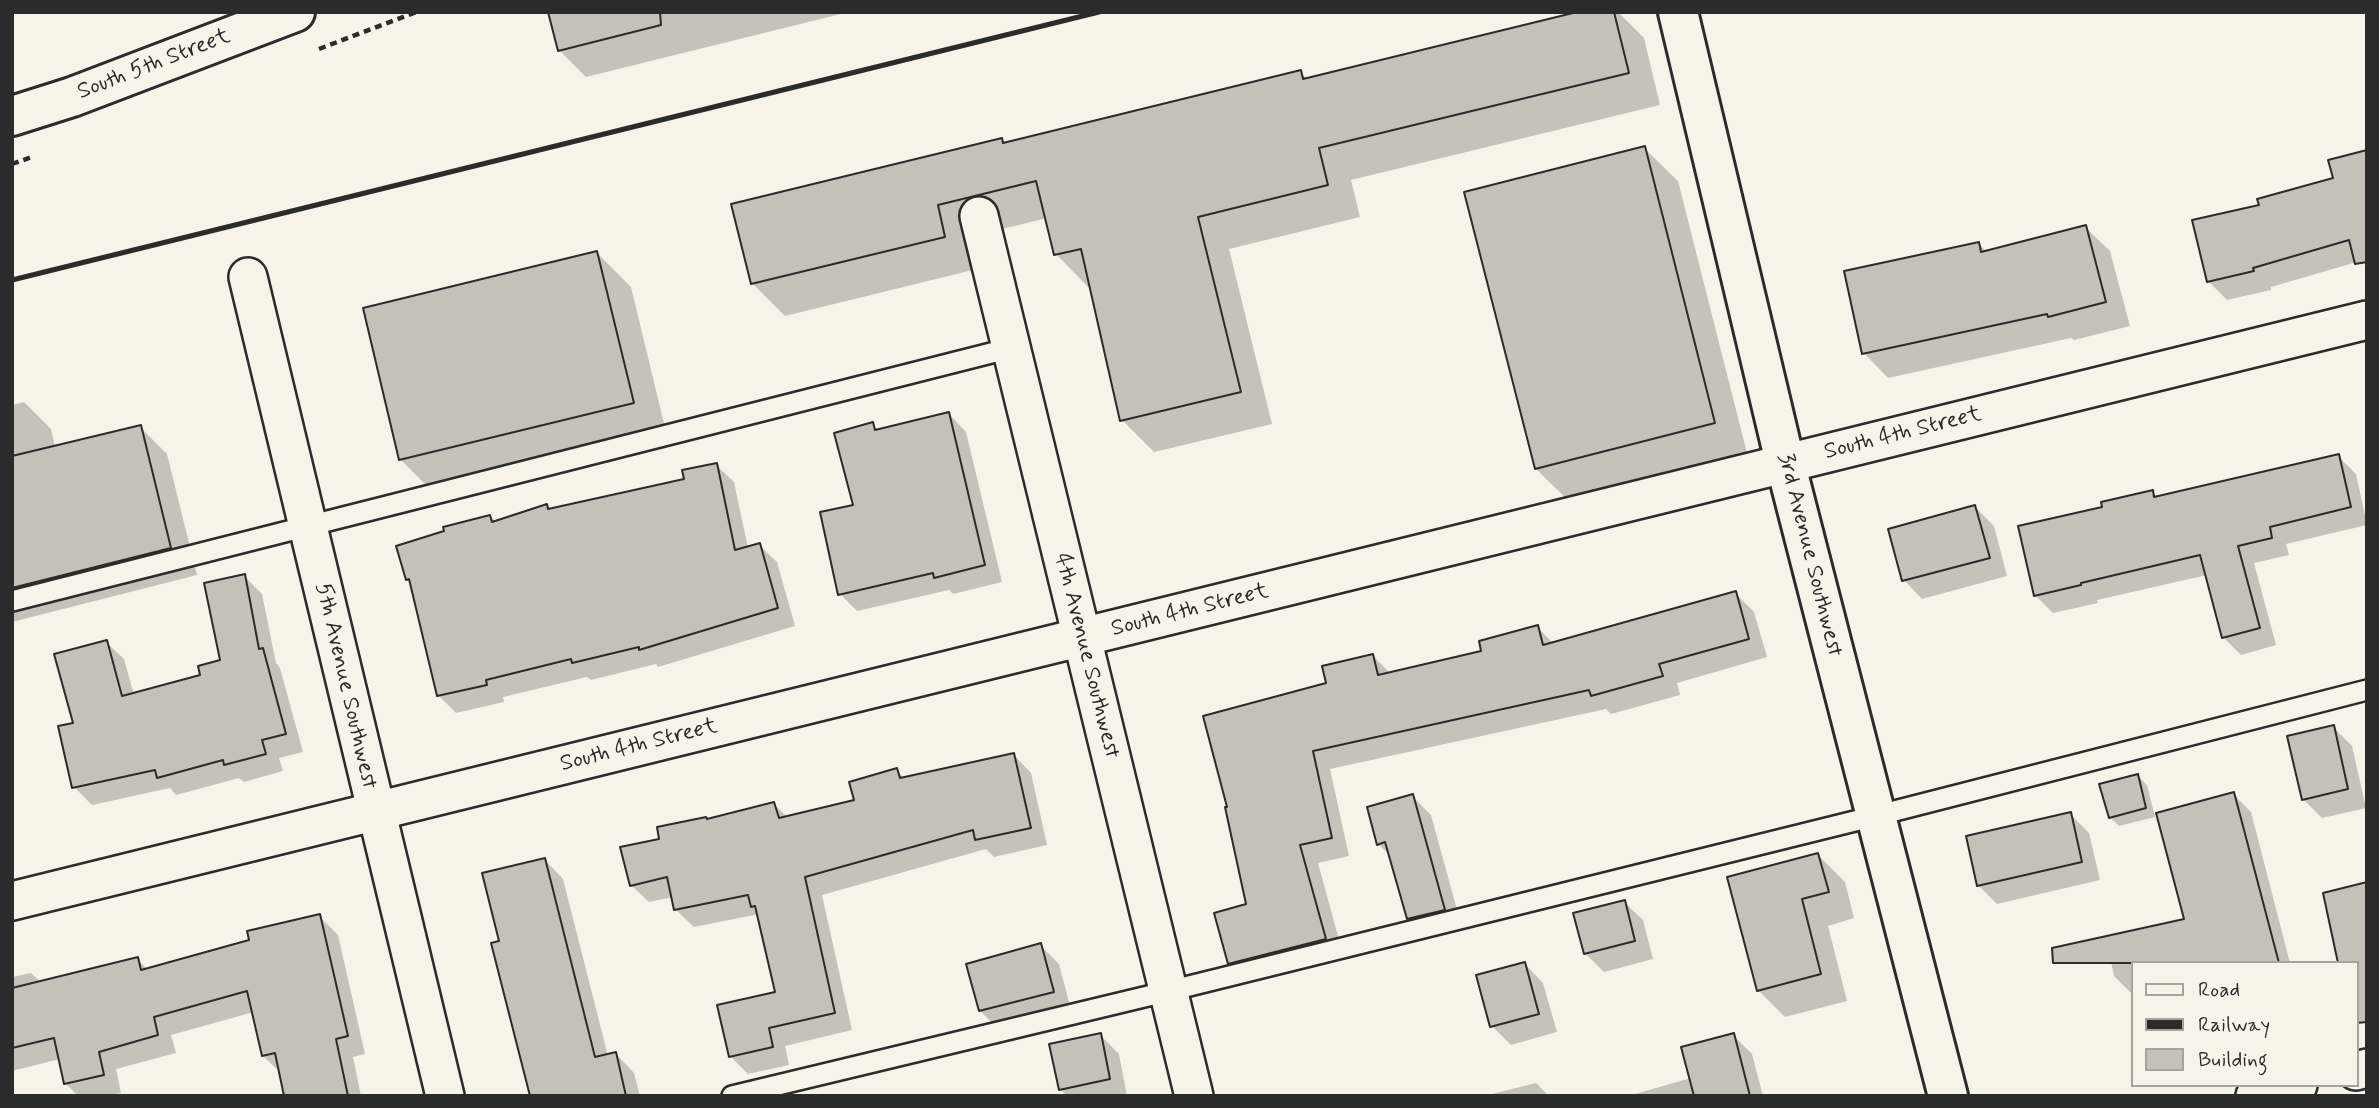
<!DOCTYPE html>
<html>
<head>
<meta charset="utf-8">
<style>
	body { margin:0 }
	#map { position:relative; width:2379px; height:1108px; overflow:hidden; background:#f7f3e8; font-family:Mynerve,sans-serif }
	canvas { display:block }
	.frame { position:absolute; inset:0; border:14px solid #2b2b2b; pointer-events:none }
	.legend { position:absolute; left:2131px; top:961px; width:228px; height:126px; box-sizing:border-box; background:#f7f3e8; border:2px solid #a5a39c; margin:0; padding:9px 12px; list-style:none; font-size:21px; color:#2b2b2b }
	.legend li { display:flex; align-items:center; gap:14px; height:35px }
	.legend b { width:35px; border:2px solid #a5a39c }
</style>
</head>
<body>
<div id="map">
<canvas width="2379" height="1108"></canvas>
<div class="frame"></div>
<ul class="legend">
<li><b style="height:9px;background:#f7f3e8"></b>Road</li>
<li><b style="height:9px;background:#2b2b2b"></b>Railway</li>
<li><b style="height:19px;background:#c4c1b9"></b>Building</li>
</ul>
</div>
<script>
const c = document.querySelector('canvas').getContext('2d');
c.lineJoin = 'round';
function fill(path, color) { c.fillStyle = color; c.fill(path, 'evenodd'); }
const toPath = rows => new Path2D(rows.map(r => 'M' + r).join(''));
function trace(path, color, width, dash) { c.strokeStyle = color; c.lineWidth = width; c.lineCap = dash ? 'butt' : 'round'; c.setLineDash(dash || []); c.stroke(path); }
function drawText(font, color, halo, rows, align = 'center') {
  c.font = font + ' Mynerve,sans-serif'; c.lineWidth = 7; c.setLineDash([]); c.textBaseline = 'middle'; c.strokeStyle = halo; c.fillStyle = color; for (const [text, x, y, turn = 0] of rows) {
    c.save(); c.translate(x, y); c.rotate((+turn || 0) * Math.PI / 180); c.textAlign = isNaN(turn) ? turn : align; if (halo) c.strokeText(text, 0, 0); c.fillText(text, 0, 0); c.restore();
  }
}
fill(toPath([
	[550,12,849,12,586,77,559,50],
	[1584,12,1618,12,1644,38,1660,105,1351,180,1360,217,1229,249,1272,424,1154,452,1122,420,1091,286,1088,287,1056,254,1047,218,970,237,977,269,785,316,752,283,1001,140,1005,144,1300,72,1307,79],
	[1644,148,1678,181,1748,457,1570,502,1536,469],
	[2335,180,2367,259,2271,287,2271,290,2227,300,2208,281,2261,206],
	[2085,227,2110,251,2130,326,2074,340,2071,338,1888,378,1864,353,1979,244,1987,252],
	[597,253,631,287,667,436,434,493,400,459],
	[24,402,51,429,55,447,140,427,167,454,197,575,12,622,12,405],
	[949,414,966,432,1002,582,953,594,949,590,857,611,840,594,872,424,878,430],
	[2338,456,2356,474,2367,525,2286,544,2289,555,2254,563,2276,645,2241,655,2223,637,2207,575,2097,600,2098,603,2053,613,2035,595,2104,509,2152,492,2158,498],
	[716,465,734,482,748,548,759,545,777,562,795,626,658,667,656,664,591,680,587,677,503,697,504,702,456,713,438,695,412,583,408,579,490,516,496,522,546,506,551,511,686,480],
	[1975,507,1994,526,2007,576,1922,599,1904,580],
	[244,576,262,594,276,663,280,668,303,752,279,758,283,771,244,782,239,778,176,795,170,788,92,805,74,787,75,724,106,642,124,659,134,695,203,676,222,661],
	[1735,593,1754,612,1767,657,1677,683,1680,695,1611,714,1606,709,1330,769,1349,856,1318,863,1344,958,1249,981,1230,963,1248,906,1329,684,1373,656,1391,674,1484,652,1537,627,1554,644],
	[2333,727,2352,746,2366,808,2322,818,2303,799],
	[1014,755,1031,773,1047,845,994,857,986,849,822,895,852,1030,785,1046,789,1065,748,1074,730,1056,777,993,759,914,694,927,676,910,673,897,649,902,631,885,661,840,708,821,774,804,788,818,856,801,896,770,905,779],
	[2138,776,2147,785,2155,817,2119,826,2110,817],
	[2233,794,2251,812,2290,963,2132,963,2131,993,2114,976,2106,938,2186,920],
	[1412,796,1431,815,1462,928,1427,937,1408,919,1391,856,1378,844],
	[2070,814,2089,833,2100,880,1997,904,1978,885],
	[1818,855,1845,882,1854,918,1828,926,1847,1001,1785,1017,1758,990],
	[545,860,563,879,608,1056,616,1054,634,1073,640,1096,531,1096,501,943],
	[1624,902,1643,920,1653,959,1604,972,1585,953],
	[319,916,338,935,365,1054,353,1057,361,1096,286,1096,281,1073,263,1056,254,1012,171,1035,176,1053,116,1069,121,1093,107,1096,78,1096,65,1083,60,1059,12,1071,12,977,31,973,42,983,137,959,148,970,251,941],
	[1040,945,1059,964,1071,1010,999,1029,980,1011],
	[1525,964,1543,983,1557,1032,1511,1045,1492,1026],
	[1100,1035,1119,1054,1127,1096,1067,1096,1060,1089],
	[1733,1035,1752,1054,1763,1096,1628,1096,1691,1078],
	[1536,1083,1549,1096,1484,1096]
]), '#0003');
const building = toPath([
	[548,12,660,12,661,25,558,51,548,12],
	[1577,12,1614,12,1629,73,1319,148,1328,185,1198,217,1241,392,1120,421,1081,249,1054,255,1036,181,938,205,945,237,751,284,731,204,1002,138,1003,143,1301,70,1303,79,1577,12],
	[1645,146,1715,423,1535,469,1464,192,1645,146],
	[2367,150,2367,262,2355,264,2349,240,2253,268,2254,271,2207,282,2192,220,2259,205,2257,199,2333,178,2328,160,2367,150],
	[2086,225,2106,302,2048,317,2047,314,1862,354,1844,271,1979,242,1981,252,2086,225],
	[597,251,634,403,399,460,363,308,597,251],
	[949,412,985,565,934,578,933,573,838,595,820,512,853,505,834,433,873,422,875,430,949,412],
	[141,425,171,548,12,588,12,456,141,425],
	[2339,454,2351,507,2270,527,2272,538,2238,546,2260,628,2222,638,2200,555,2081,583,2081,585,2034,596,2018,526,2102,507,2101,502,2153,490,2154,497,2339,454],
	[717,463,735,550,760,543,778,608,639,650,639,647,572,663,571,659,486,680,487,685,437,696,409,579,406,580,396,546,444,531,443,527,490,515,492,522,547,504,548,509,684,479,682,470,717,463],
	[1975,505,1990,558,1902,581,1888,529,1975,505],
	[245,574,259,649,263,648,286,734,262,740,266,754,224,765,223,760,157,778,155,770,72,788,58,726,73,723,54,654,107,640,122,696,200,675,198,666,220,660,204,583,245,574],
	[1736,591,1749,639,1659,664,1663,676,1591,696,1589,690,1313,751,1332,838,1300,845,1326,939,1228,964,1214,913,1246,904,1225,807,1227,807,1203,716,1326,683,1322,666,1373,654,1378,675,1481,651,1479,641,1538,625,1543,645,1736,591],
	[2334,725,2348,789,2302,800,2287,736,2334,725],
	[1014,753,1031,828,975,840,973,830,805,877,835,1013,769,1028,773,1047,729,1057,717,1005,775,992,755,906,751,907,748,895,674,910,667,877,630,886,620,847,659,839,657,827,706,817,707,819,774,802,779,818,854,800,849,782,897,768,900,778,1014,753],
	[2138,774,2146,808,2109,818,2099,784,2138,774],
	[2234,792,2279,963,2053,963,2052,948,2184,919,2156,813,2234,792],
	[1413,794,1445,910,1407,919,1385,842,1377,845,1367,807,1413,794],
	[2071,812,2082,862,1977,886,1966,836,2071,812],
	[1818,853,1829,892,1802,899,1821,974,1757,991,1727,877,1818,853],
	[545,858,595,1057,616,1052,626,1096,530,1096,491,943,499,941,482,873,545,858],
	[2367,882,2367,1022,2356,1023,2356,963,2338,963,2323,893,2367,882],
	[1625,900,1635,941,1584,954,1573,913,1625,900],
	[320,914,348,1036,336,1039,348,1096,284,1096,275,1053,262,1056,247,991,154,1017,158,1035,99,1052,104,1075,64,1084,54,1038,12,1048,12,988,138,957,141,970,249,940,247,931,320,914],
	[1041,943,1054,992,979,1011,966,964,1041,943],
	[1525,962,1539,1014,1490,1027,1476,975,1525,962],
	[1101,1033,1110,1079,1059,1090,1049,1044,1101,1033],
	[1734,1033,1750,1096,1694,1096,1681,1047,1734,1033]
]);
fill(building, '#c4c1b9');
trace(building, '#2b2b2b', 2);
const lane = toPath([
	[12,601,1011,348],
	[732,1096,1169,991,1875,816,2367,690]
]);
const street = toPath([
	[979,216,1194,1096],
	[248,277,445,1096],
	[12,901,2367,320],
	[2356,1071,2367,1068],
	[2255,1096,2298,1085]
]);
const secondary = toPath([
	[1678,12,1785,462,1948,1096],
	[12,116,72,97,295,12]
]);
trace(lane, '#2b2b2b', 24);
trace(street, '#2b2b2b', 42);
trace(secondary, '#2b2b2b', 44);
trace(toPath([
	[319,49,416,12],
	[12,164,32,157]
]), '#2b2b2b', 4.5, [7, 5]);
trace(lane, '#f7f3e8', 19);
trace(street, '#f7f3e8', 37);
trace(secondary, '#f7f3e8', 38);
trace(toPath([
	[12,280,1099,12]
]), '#2b2b2b', 5);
drawText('23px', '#2b2b2b', '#f7f3e8', [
	["South 5th Street",154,65,-21],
	["South 4th Street",1903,434,-14],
	["3rd Avenue Southwest",1809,555,76],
	["South 4th Street",1190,611,-14],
	["4th Avenue Southwest",1086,656,76],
	["5th Avenue Southwest",345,686,77],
	["South 4th Street",639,746,-14]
]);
</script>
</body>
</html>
